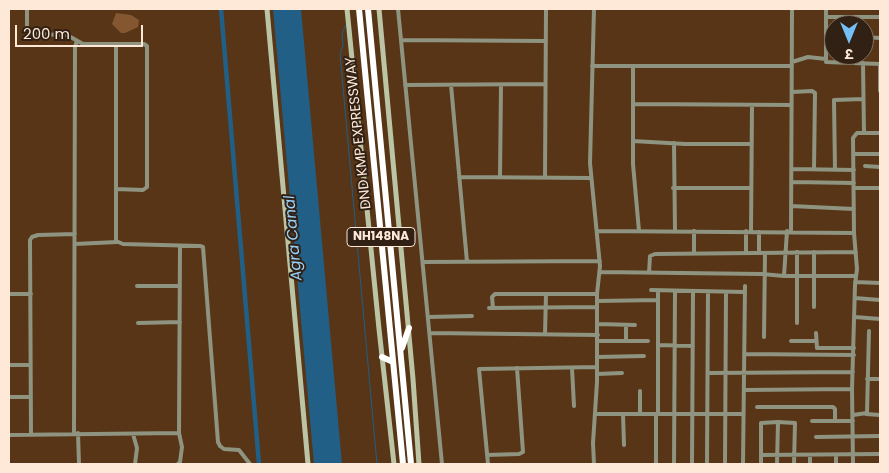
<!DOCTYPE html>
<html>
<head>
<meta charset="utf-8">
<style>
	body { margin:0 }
	#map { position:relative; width:889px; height:473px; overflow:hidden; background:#573516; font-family:Poppins,"Noto Sans Devanagari",sans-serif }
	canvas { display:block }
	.frame { position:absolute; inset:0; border:10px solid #fee8d7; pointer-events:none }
	.north { position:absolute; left:824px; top:15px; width:50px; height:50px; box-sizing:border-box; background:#312114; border:1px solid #837162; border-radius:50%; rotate:180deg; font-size:14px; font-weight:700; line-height:20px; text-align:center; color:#fee8d7 }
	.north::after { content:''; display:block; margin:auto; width:18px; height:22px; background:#74c0f6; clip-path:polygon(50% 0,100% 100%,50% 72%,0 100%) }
	.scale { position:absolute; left:15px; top:25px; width:128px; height:22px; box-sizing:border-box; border:2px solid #fee8d7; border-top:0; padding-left:6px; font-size:15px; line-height:18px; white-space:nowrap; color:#fee8d7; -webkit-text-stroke:4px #312114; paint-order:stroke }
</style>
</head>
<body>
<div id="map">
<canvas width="889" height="473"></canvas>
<div class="frame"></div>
<div class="north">उ</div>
<div class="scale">200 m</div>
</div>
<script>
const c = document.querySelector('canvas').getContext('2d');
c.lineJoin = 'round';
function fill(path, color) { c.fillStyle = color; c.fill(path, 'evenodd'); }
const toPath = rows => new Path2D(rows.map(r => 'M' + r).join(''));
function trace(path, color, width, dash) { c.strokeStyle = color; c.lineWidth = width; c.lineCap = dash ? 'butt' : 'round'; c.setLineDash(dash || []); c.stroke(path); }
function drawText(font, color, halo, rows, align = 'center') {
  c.font = font + ' Poppins,sans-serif'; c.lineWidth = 4; c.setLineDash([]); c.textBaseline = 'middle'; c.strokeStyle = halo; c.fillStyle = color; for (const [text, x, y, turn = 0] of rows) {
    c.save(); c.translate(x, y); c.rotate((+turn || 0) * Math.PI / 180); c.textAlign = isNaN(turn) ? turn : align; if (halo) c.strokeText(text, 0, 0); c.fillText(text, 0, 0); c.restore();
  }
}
fill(toPath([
	[116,13,131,15,139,20,138,27,125,33,121,33,112,24]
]), '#845730');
fill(toPath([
	[273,9,301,9,342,464,314,464]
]), '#215f86');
trace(toPath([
	[346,25,342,33,343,45,340,54,377,464]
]), '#215f86', 1);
trace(toPath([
	[221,9,259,464]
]), '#215f86', 4.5);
trace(toPath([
	[27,9,27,27,28,31,33,34,67,35,83,44,144,44,147,46,147,187,143,190,116,189],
	[398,9,442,464],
	[594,9,590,163,600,266,597,294,597,382,593,443,594,464],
	[826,9,826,62,880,64],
	[826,17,880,17],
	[826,36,834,37],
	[864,37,880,38],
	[401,40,546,41],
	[116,44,116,241,123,244,200,246,203,247,218,442,220,446,224,449,239,450,250,464],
	[792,62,808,57,826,59],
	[863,63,864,133],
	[880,64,880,91],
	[592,66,792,66],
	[633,67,633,164,639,231],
	[405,85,545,84],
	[451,85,467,262],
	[792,92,812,91,815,93,814,169],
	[633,104,791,105],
	[633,141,685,144,752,144],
	[674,143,675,231],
	[854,154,880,154],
	[865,166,880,167],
	[792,169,854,170],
	[835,170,834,100,863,99],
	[459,177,591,178],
	[500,177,501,85],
	[545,177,546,9],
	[792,182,854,183],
	[673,188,751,188],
	[854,188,880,188],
	[791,206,854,209],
	[598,231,854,233],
	[694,231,694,253],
	[751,231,752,105],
	[791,232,792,9],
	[75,244,117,242],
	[797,252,797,323],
	[746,253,746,231],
	[759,253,759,232],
	[423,262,600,261],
	[600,272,762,274,784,276,856,276],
	[649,273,650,256,655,254,856,252],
	[784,276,787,231],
	[855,282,880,283],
	[137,286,180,286],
	[651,290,744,292],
	[9,294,31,294],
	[855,298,880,300],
	[597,301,658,300],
	[814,307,814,252],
	[489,308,597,307],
	[493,308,492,297,495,294,597,294],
	[428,317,472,316],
	[855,317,880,319],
	[138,323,180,322],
	[598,324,635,325],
	[430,333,598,335],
	[816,333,817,348,854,348],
	[545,334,546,294],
	[764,337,765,253],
	[597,341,648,341],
	[626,341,626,325],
	[791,341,816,341],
	[659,345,693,346],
	[744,354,854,355],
	[597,357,644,356],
	[9,365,30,365],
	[572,368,574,406],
	[708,373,853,372],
	[597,374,622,373],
	[867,379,880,379],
	[744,390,852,389],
	[9,397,30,397],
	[757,407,833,407,835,409,835,421],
	[595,414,743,414],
	[623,414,624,445],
	[640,414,640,391],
	[656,414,656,464],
	[658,414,658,291],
	[866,414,880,415],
	[853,415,867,413,869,331],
	[812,421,853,421],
	[74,433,75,47,77,41],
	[78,433,79,464],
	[133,434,137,448,135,464],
	[9,435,179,433,180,246],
	[31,435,30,240,32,237,38,235,75,234],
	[816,437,880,436],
	[487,455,519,454,523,452,517,368],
	[761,455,880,454],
	[810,455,810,464],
	[836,455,836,464],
	[178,464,180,462,182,447,179,433],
	[488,464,479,369,597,367],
	[674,464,675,291],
	[692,464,693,292],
	[707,464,708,291],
	[725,464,726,292],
	[743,464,745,286],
	[761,464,761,423,778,422],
	[777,464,778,422,795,423,794,464],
	[853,464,852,389,855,285,857,269,854,233,853,138,857,133,880,133]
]), '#8e9480', 4);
trace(toPath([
	[267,9,308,464],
	[347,9,379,329,394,464],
	[379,9,413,379,419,464]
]), '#bbc4a4', 5);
trace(toPath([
	[359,9,403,464],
	[368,9,411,464],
	[402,348,409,328],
	[382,357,393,362]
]), '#fff', 6);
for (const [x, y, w] of [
	[381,237,68]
]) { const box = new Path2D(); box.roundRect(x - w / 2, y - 9.5, w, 19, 4); c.fillStyle = '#312114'; c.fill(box); trace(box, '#fee8d7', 1); }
drawText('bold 12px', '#fee8d7', null, [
	["NH148NA",381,237]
]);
drawText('14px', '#fee8d7', '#312114', [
	["DND KMP EXPRESSWAY",359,133,-96]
]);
drawText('italic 15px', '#97d2fc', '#312114', [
	["Agra Canal",294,238,-95]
]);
</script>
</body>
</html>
